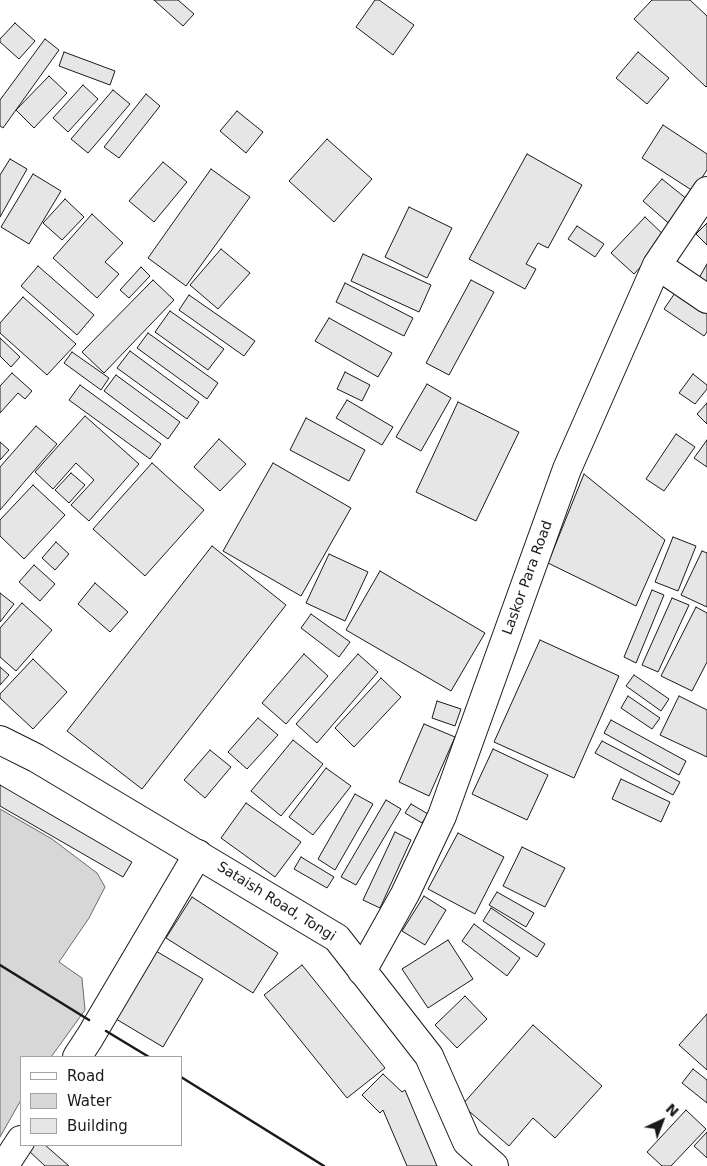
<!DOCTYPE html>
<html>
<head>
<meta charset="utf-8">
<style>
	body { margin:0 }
	#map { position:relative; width:707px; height:1166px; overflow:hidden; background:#fff; font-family:"DejaVu Sans",sans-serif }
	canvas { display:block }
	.legend { position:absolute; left:20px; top:1056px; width:162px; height:90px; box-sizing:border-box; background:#fff; border:1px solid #a3a3a3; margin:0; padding:6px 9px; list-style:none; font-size:15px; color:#1a1a1a }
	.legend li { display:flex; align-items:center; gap:10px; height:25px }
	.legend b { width:25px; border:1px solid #a3a3a3 }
	.north { position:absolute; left:637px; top:1096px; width:50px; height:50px; -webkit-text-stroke:4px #fff; paint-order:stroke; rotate:43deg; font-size:14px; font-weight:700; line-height:20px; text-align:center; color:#1a1a1a }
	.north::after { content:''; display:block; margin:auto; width:18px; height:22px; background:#1a1a1a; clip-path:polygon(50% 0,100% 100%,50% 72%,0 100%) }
</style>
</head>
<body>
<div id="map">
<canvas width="707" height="1166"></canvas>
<ul class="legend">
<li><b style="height:6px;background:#fff"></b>Road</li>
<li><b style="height:14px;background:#d7d7d7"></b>Water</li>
<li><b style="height:14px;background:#e6e6e6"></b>Building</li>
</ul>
<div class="north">N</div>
</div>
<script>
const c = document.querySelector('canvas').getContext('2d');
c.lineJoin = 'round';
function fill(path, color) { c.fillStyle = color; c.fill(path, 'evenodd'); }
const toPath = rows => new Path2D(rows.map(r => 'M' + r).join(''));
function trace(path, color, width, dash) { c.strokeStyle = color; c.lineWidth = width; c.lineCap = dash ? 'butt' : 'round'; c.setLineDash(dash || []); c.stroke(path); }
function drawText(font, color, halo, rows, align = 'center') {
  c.font = font + ' "DejaVu Sans",sans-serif'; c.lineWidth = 4; c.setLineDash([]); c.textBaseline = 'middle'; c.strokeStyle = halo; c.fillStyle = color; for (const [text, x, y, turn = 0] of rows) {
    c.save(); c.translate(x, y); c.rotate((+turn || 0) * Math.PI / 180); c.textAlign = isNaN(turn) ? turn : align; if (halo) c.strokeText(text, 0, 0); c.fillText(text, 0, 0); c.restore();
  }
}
const water = toPath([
	[0,809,52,839,97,873,105,887,89,918,59,962,82,978,85,1010,51,1057,21,1057,21,1100,0,1137,0,809]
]);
fill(water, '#d7d7d7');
trace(water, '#6a6a6a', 1);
const building = toPath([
	[154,0,178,0,194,14,183,26,154,0],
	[375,0,379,0,414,25,393,55,356,27,375,0],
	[652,0,690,0,707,16,707,86,706,87,634,19,652,0],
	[15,23,35,41,19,59,0,42,0,39,15,23],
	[45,39,59,50,3,128,0,126,0,100,45,39],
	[64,52,115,71,110,85,59,66,64,52],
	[638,52,669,78,647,104,616,78,638,52],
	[49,76,67,93,34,128,16,110,49,76],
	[83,85,98,99,68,132,53,118,83,85],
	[113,90,130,104,88,153,71,139,113,90],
	[146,94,160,106,119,158,104,147,146,94],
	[237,111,263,132,246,153,220,131,237,111],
	[663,125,707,154,707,170,693,191,642,158,663,125],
	[327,139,372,179,334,222,289,181,327,139],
	[527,154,582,185,548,248,538,243,526,264,536,269,525,289,469,259,527,154],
	[10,159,27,169,0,217,0,175,10,159],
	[163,162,187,182,154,222,129,201,163,162],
	[211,169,250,197,186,286,148,258,211,169],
	[33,174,61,191,29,244,1,227,33,174],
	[662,179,693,204,673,227,643,201,662,179],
	[65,199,84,217,62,240,43,223,65,199],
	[409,207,452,228,427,278,385,257,409,207],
	[92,214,123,243,105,262,119,274,97,298,53,258,92,214],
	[645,217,667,238,634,274,611,253,645,217],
	[707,223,707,245,696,234,707,223],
	[577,226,604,244,595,257,568,239,577,226],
	[221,249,250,273,218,309,190,285,221,249],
	[363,254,431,285,419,312,351,281,363,254],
	[707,264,707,283,699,278,707,264],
	[38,266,94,315,77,335,21,286,38,266],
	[141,267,150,276,129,298,120,290,141,267],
	[153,280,174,300,104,373,82,352,153,280],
	[471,280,494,292,449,375,426,363,471,280],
	[345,283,413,318,404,336,336,302,345,283],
	[677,290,707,310,707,332,704,336,664,309,677,290],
	[189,295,255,341,244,356,179,310,189,295],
	[23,297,76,344,47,375,0,333,0,323,23,297],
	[170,311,224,349,208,370,155,332,170,311],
	[329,318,392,353,378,377,315,341,329,318],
	[148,333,218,383,207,399,137,348,148,333],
	[0,338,20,357,11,367,0,356,0,338],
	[130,351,199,402,187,419,117,368,130,351],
	[72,352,109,378,101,390,64,363,72,352],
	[345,372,370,385,362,401,337,389,345,372],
	[12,373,32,391,25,399,18,393,0,413,0,386,12,373],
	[693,374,707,385,707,389,695,404,679,393,693,374],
	[116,375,180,422,168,439,104,391,116,375],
	[427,384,451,398,421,451,396,437,427,384],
	[80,385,161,444,150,459,69,400,80,385],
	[347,400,393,427,382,445,336,418,347,400],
	[458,402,519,432,476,521,416,492,458,402],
	[707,403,707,424,697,414,707,403],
	[85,416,139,464,89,521,71,505,94,480,76,463,53,489,35,472,85,416],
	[306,418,365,450,349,481,290,450,306,418],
	[36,426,57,444,0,510,0,467,36,426],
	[676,434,695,447,664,491,646,479,676,434],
	[219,439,246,464,220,491,194,467,219,439],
	[707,440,707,467,694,458,707,440],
	[0,442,9,450,0,460,0,442],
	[152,463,204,510,145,576,93,529,152,463],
	[273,463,351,508,301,596,223,551,273,463],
	[71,473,85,485,69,503,55,490,71,473],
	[584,474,665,540,636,606,548,563,584,474],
	[33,485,65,515,24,559,0,536,0,520,33,485],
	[673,537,696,546,678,591,655,582,673,537],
	[56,542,69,554,55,570,42,558,56,542],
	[212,546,286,605,142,789,67,731,212,546],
	[702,551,707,553,707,607,681,595,702,551],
	[329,554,368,572,345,621,306,603,329,554],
	[34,565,55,584,40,601,19,582,34,565],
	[380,571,485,633,451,691,346,630,380,571],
	[95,583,128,612,110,632,78,604,95,583],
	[652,590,664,595,636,663,624,657,652,590],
	[0,593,14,604,0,622,0,593],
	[672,598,689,605,658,672,642,665,672,598],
	[22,603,52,630,16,671,0,657,0,628,22,603],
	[696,607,707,613,707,662,692,691,661,676,696,607],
	[311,614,350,642,339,657,301,628,311,614],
	[540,640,619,676,574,778,494,742,540,640],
	[304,654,328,676,286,724,262,703,304,654],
	[358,654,378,672,317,743,296,724,358,654],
	[33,659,67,692,33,729,0,698,0,694,33,659],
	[0,667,9,675,0,685,0,667],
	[634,675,669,699,661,711,626,686,634,675],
	[381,678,401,697,354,747,335,728,381,678],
	[628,696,660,718,652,729,621,708,628,696],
	[679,696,707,710,707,757,660,735,679,696],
	[437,701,461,709,455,726,432,718,437,701],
	[258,718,278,735,247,769,228,752,258,718],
	[611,720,686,761,679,775,604,733,611,720],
	[424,724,455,737,429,796,399,782,424,724],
	[293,740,323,764,281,816,251,791,293,740],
	[602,741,680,782,673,795,595,753,602,741],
	[493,749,548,775,527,820,472,794,493,749],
	[210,750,231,767,205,798,184,780,210,750],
	[326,768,351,786,313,835,289,817,326,768],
	[621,779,670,802,661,822,612,799,621,779],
	[0,785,132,862,123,877,0,806,0,785],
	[355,794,373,804,335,870,318,859,355,794],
	[386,800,401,809,356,885,341,877,386,800],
	[246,803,301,842,275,877,221,838,246,803],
	[411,804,428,814,422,823,405,813,411,804],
	[395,832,411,840,380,908,363,900,395,832],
	[458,833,504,857,475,914,428,889,458,833],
	[522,847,565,868,545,907,503,886,522,847],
	[301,857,334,877,327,888,294,869,301,857],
	[497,892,534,913,526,927,489,905,497,892],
	[424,896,446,910,425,945,402,931,424,896],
	[192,897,278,953,253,993,166,938,192,897],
	[491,908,545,944,537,957,483,921,491,908],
	[474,924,520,958,507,976,462,941,474,924],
	[448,940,473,979,428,1008,402,969,448,940],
	[156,951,203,979,163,1047,116,1019,156,951],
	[302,965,385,1068,347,1098,264,995,302,965],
	[465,996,487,1019,457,1048,435,1025,465,996],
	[707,1014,707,1070,679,1045,707,1014],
	[533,1025,602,1086,555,1138,533,1118,509,1146,462,1105,533,1025],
	[693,1069,707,1080,707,1103,682,1083,693,1069],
	[383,1074,402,1092,405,1090,437,1166,407,1166,383,1110,380,1113,362,1095,383,1074],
	[686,1110,706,1129,671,1166,662,1166,647,1152,686,1110],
	[707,1132,707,1158,694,1146,707,1132],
	[35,1145,45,1145,69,1166,45,1166,29,1151,35,1145]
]);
fill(building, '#e6e6e6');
trace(building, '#1a1a1a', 1);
const minor = toPath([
	[657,265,707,299],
	[362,971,405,894,442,816,567,469,657,265,707,191],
	[77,1057,90,1037,198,854],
	[4,1166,21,1140]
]);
const tertiary = toPath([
	[0,740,36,758,337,938,429,1056,467,1142,494,1166]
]);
trace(minor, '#1a1a1a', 30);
trace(tertiary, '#1a1a1a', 30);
trace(minor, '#fff', 28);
trace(tertiary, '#fff', 28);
trace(toPath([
	[0,965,89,1020],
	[106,1031,149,1057],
	[181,1077,324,1166]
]), '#1a1a1a', 2.5);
drawText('14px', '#1a1a1a', '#fff', [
	["Laskor Para Road",528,578,-70],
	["Sataish Road, Tongi",276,902,32]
]);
</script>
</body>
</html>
